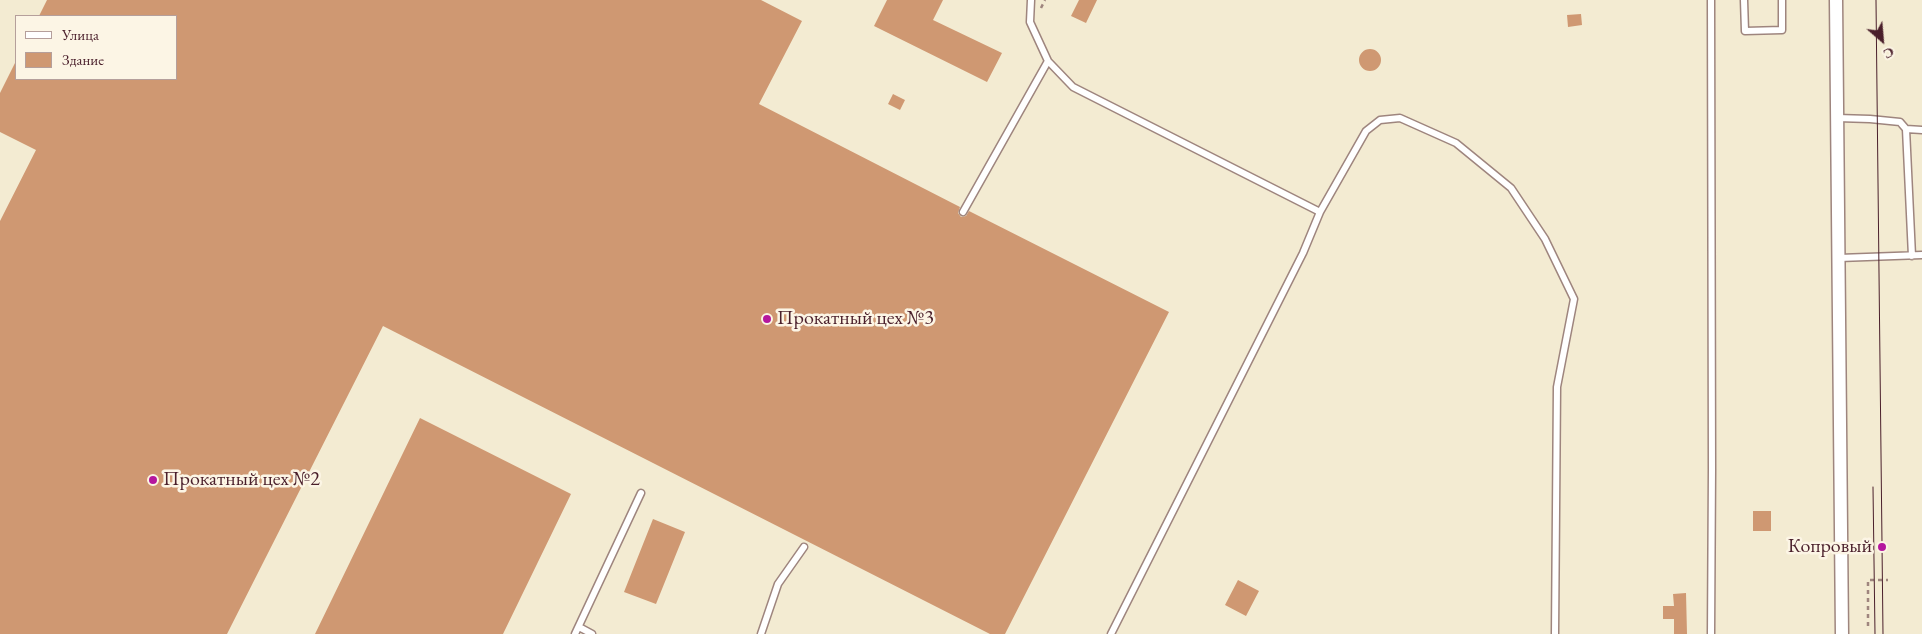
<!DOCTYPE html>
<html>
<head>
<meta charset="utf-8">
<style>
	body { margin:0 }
	#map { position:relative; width:1922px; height:634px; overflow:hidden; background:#f3ebd2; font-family:"EB Garamond",serif }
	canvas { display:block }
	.legend { position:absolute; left:15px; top:15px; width:162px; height:65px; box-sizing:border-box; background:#fcf5e5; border:1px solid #b59f9b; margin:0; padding:6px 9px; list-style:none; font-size:15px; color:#4a1f2b }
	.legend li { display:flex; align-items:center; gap:10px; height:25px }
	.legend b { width:25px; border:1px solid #b59f9b }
	.north { position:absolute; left:1857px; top:15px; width:50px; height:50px; -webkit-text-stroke:4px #fcf5e5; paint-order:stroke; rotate:153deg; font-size:14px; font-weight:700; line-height:20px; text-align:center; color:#4a1f2b }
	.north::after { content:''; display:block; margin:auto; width:18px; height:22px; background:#4a1f2b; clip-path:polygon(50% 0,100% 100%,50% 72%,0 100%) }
</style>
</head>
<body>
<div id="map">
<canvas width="1922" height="634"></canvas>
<ul class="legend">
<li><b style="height:6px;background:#fff"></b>Улица</li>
<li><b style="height:14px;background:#cf9872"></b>Здание</li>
</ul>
<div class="north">С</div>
</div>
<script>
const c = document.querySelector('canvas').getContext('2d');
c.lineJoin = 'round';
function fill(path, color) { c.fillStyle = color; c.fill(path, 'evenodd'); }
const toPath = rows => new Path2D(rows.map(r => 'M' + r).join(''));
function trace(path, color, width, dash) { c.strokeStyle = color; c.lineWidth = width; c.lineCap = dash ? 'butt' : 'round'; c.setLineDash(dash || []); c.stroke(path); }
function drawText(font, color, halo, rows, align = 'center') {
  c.font = font + ' "EB Garamond",serif'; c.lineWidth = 5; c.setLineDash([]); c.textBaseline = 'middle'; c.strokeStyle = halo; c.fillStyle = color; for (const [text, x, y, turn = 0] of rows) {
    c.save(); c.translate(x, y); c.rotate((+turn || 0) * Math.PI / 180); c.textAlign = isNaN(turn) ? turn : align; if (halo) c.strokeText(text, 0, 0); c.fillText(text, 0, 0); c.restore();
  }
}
fill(toPath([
	[47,0,761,0,802,21,759,104,960,207,958,213,961,217,966,216,969,211,1169,312,1005,634,990,634,383,326,227,634,0,634,0,221,36,150,0,132,0,93,16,61,16,79,176,79,176,16,39,16],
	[887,0,943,0,933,20,1002,53,987,82,874,26],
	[1079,0,1097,0,1086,23,1071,16],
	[1581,14,1582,25,1568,27,1567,15],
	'1359 60a11 11 0 1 1 22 0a11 11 0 1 1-22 0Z',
	[893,94,905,100,900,110,888,104],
	[420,418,571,494,503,634,315,634],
	[1753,511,1771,511,1771,531,1753,531],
	[653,519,685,532,656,604,624,592],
	[1238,580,1259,591,1246,616,1225,605],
	[1686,593,1687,634,1674,634,1674,619,1663,619,1663,606,1674,606,1673,594]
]), '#cf9872');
const lane = toPath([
	[1031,0,1030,22,1048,61,1073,87,1320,212],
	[1744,0,1745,31,1782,30,1782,0],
	[1837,118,1870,119,1900,122,1906,129,1922,130],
	[1906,129,1912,256],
	[963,212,1048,61],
	[1839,258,1922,255],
	[579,627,592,634],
	[575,634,641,493],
	[761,634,778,584,804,547],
	[1111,634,1303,253,1320,212,1366,131,1380,120,1400,118,1456,143,1511,188,1545,239,1574,299,1557,387,1555,634],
	[1711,634,1712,469,1711,0]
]);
const street = toPath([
	[1836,0,1842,634]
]);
trace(lane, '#9e857e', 9);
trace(street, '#9e857e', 15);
trace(toPath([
	[1041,8,1045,0],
	[1868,626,1868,580,1888,580]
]), '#9e857e', 2.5, [4, 4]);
trace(lane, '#fff', 6);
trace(street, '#fff', 12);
trace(toPath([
	[1876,0,1883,634],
	[1873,487,1875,634]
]), '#4a1f2b', 1);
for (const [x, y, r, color] of [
	[767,319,5,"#b5179e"],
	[153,480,5,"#b5179e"],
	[1882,547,5,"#b5179e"]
]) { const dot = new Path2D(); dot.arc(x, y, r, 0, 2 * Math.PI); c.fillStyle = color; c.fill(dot); trace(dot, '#fcf5e5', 2); }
drawText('20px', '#4a1f2b', '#fcf5e5', [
	["Прокатный цех №3",777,319],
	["Прокатный цех №2",163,480],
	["Копровый",1872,547,"right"]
], 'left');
</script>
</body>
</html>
